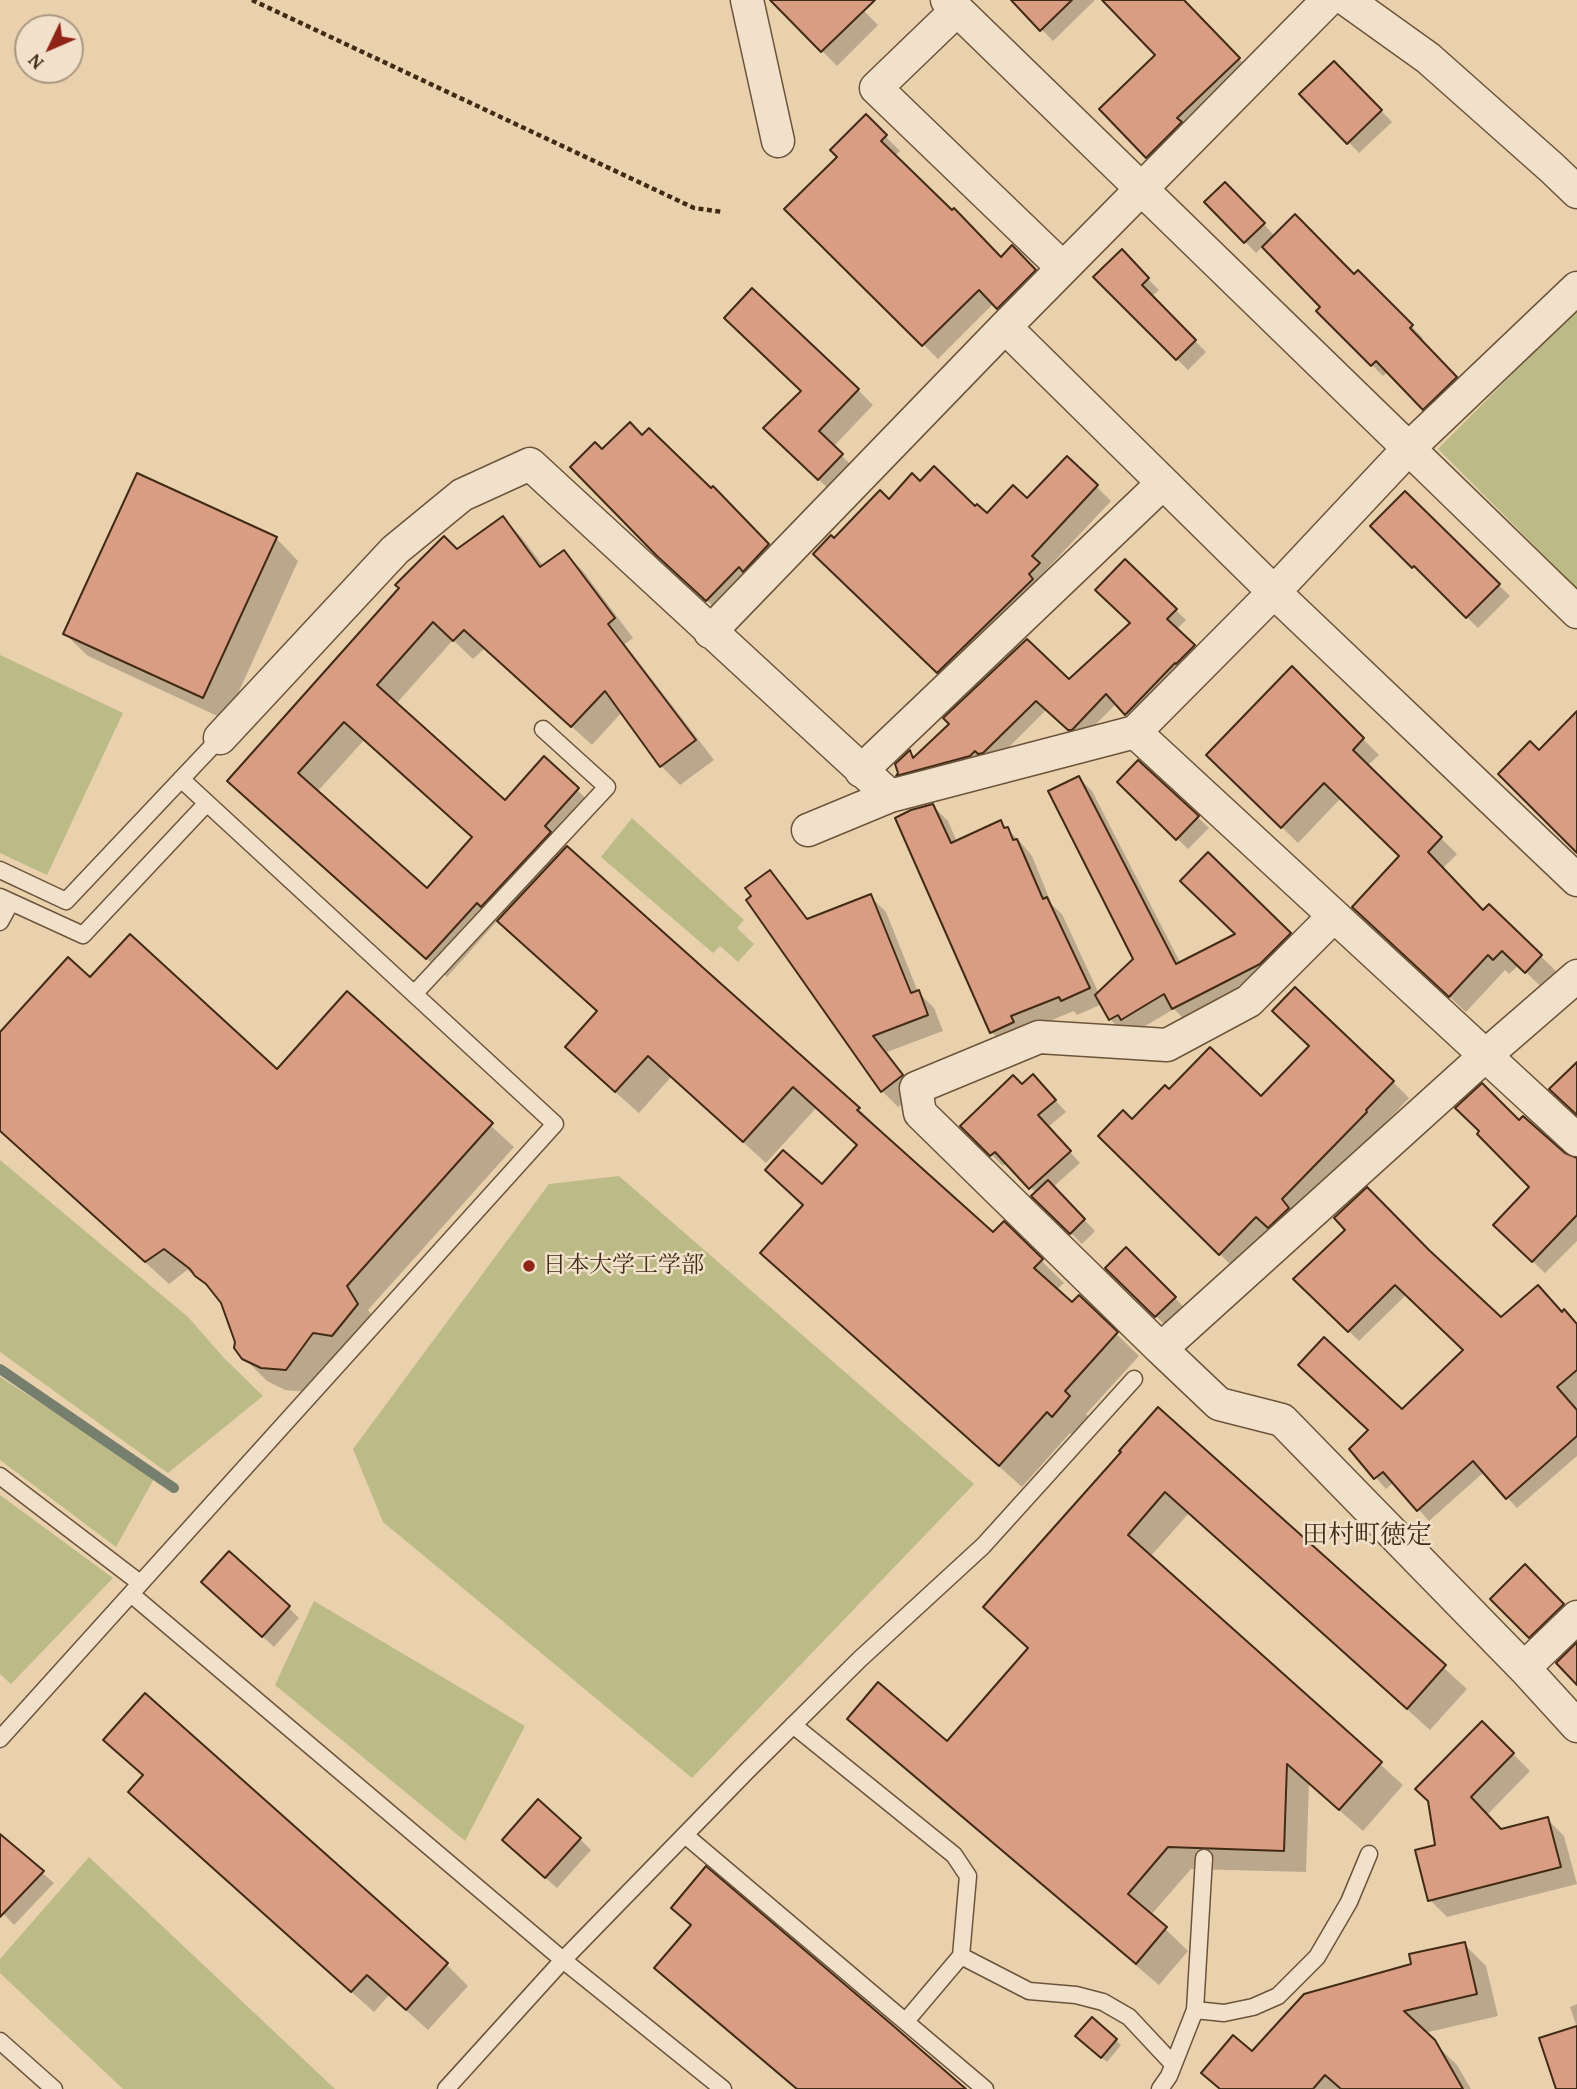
<!DOCTYPE html>
<html>
<head>
<meta charset="utf-8">
<style>
	body { margin:0 }
	#map { position:relative; width:1577px; height:2089px; overflow:hidden; background:#ead1ae; font-family:"Gentium Book Plus",serif }
	canvas { display:block }
	.north { position:absolute; left:14px; top:14px; width:70px; height:70px; box-sizing:border-box; background:#f1e1ca; border:2px solid #ab9881; border-radius:50%; rotate:226deg; font-size:19px; font-weight:700; line-height:28px; text-align:center; color:#422b14 }
	.north::after { content:''; display:block; margin:auto; width:24px; height:32px; background:#8f2418; clip-path:polygon(50% 0,100% 100%,50% 72%,0 100%) }
</style>
</head>
<body>
<div id="map">
<canvas width="1577" height="2089"></canvas>
<div class="north">N</div>
</div>
<script>
const c = document.querySelector('canvas').getContext('2d');
c.lineJoin = 'round';
function fill(path, color) { c.fillStyle = color; c.fill(path, 'evenodd'); }
const toPath = rows => new Path2D(rows.map(r => 'M' + r).join(''));
function trace(path, color, width, dash) { c.strokeStyle = color; c.lineWidth = width; c.lineCap = dash ? 'butt' : 'round'; c.setLineDash(dash || []); c.stroke(path); }
function drawText(font, color, halo, rows, align = 'center') {
  c.font = font + ' "Gentium Book Plus","Noto Serif JP",serif'; c.lineWidth = 5; c.setLineDash([]); c.textBaseline = 'middle'; c.strokeStyle = halo; c.fillStyle = color; for (const [text, x, y, turn = 0] of rows) {
    c.save(); c.translate(x, y); c.rotate((+turn || 0) * Math.PI / 180); c.textAlign = isNaN(turn) ? turn : align; if (halo) c.strokeText(text, 0, 0); c.fillText(text, 0, 0); c.restore();
  }
}
fill(toPath([
	[1577,309,1577,588,1438,449],
	[0,655,123,713,47,875,0,853],
	[632,818,744,920,737,928,754,944,738,962,720,946,713,953,601,857],
	[0,1160,188,1317,224,1358,263,1396,168,1473,0,1352],
	[619,1176,974,1484,692,1778,383,1522,353,1449,549,1184],
	[0,1377,155,1477,116,1547,0,1460],
	[0,1495,113,1578,11,1684,0,1674],
	[314,1601,525,1726,465,1841,275,1685],
	[89,1857,335,2089,123,2089,0,1973,0,1959]
]), '#bcba86');
fill(toPath([
	[772,0,853,0,878,25,837,66],
	[1013,0,1095,0,1053,41],
	[1105,0,1168,0,1193,12,1250,70,1158,168,1101,109,1158,55],
	[1334,63,1392,122,1359,153,1302,94],
	[866,117,900,151,894,156,1001,259,1012,248,1049,285,1012,322,994,303,938,359,787,209,839,157],
	[1225,184,1275,236,1354,277,1358,272,1423,338,1420,340,1467,389,1435,419,1388,371,1383,376,1341,334,1322,307,1263,246,1256,253,1207,202],
	[1121,252,1159,290,1151,297,1206,352,1188,370,1095,277],
	[858,390,873,405,833,447,857,471,834,494,780,443,803,391],
	[642,437,711,490,713,489,779,556,718,611,671,567,602,451],
	[1067,458,1111,501,1045,571,1052,579,953,686,829,568,834,541,889,501,920,483,987,516,1027,500],
	[1405,493,1510,596,1478,628,1372,526],
	[503,518,522,538,544,567,564,552,583,571,633,638,625,644,714,760,680,785,661,766,622,712,592,745,485,648,473,659,453,640,396,704,505,802,544,759,597,809,564,846,859,1109,881,1131,879,1132,993,1234,1004,1224,1064,1283,1056,1290,1072,1305,1079,1297,1139,1356,1086,1414,1091,1419,1075,1437,1070,1433,1022,1487,785,1275,858,1146,816,1108,766,1163,671,1077,639,1113,589,1069,598,1012,502,924,497,921,447,977,249,800,457,551],
	[364,740,474,838,427,890,317,792],
	[276,538,298,561,226,720,88,656,65,634],
	[1125,562,1186,620,1176,630,1203,657,1136,724,1117,703,1080,740,1047,709,994,762,907,785,898,776,909,753,915,759,1069,681,1132,623],
	[924,766,927,769,902,776,901,772],
	[1292,668,1379,755,1367,766,1457,854,1442,869,1484,912,1489,906,1557,972,1542,988,1519,965,1509,974,1505,970,1466,1012,1370,923,1401,856,1341,798,1298,843,1208,755],
	[1138,762,1209,828,1188,849,1119,782],
	[1079,778,1092,791,1181,964,1237,935,1208,854,1303,947,1273,977,1186,1021,1174,1009,1135,1032,1123,1032,1110,1019,1102,1004,1077,1015,1074,1011,1025,1031,1006,1046,991,1032,933,806,948,821,957,842,1001,822,1022,844,1032,856,1052,905,1062,914,1099,994,1135,959],
	[769,872,785,888,809,920,870,896,886,912,918,992,934,1008,943,1031,887,1052,918,1092,898,1107,882,1091],
	[90,980,277,1071,347,994,514,1147,368,1310,380,1327,355,1358,336,1355,308,1392,285,1390,267,1381,244,1358,223,1302,202,1281,187,1270,169,1284,0,1130,0,1035],
	[1393,1082,1409,1098,1297,1216,1236,1270,1100,1136,1132,1122,1169,1092,1261,1099],
	[1022,1086,1044,1088,1066,1112,1048,1127,1080,1163,1053,1187,1095,1231,1082,1244,1033,1196,1036,1193,1007,1162,1003,1166,962,1126],
	[1520,1122,1564,1155,1577,1159,1577,1241,1545,1273,1495,1225,1531,1187],
	[1126,1250,1186,1309,1167,1327,1107,1268],
	[1431,1254,1501,1319,1562,1314,1577,1325,1577,1456,1517,1508,1484,1472,1429,1521,1394,1482,1386,1489,1352,1450,1402,1411,1465,1350,1407,1294,1359,1341,1296,1279],
	[1158,1409,1467,1689,1430,1730,1189,1513,1150,1557,1403,1785,1363,1831,1309,1784,1306,1872,1191,1869,1151,1915,1188,1951,1159,1985,871,1741,849,1719,948,1743,1029,1649,985,1607,1123,1452],
	[1525,1566,1574,1616,1541,1648,1492,1599],
	[214,1593,288,1607,299,1618,274,1647],
	[1482,1723,1530,1771,1487,1815,1501,1830,1547,1819,1564,1836,1577,1884,1447,1917,1430,1900,1437,1846],
	[127,1761,446,1964,468,1986,428,2030,389,1995,374,2012,152,1813,144,1776],
	[0,1837,54,1883,14,1925,0,1910],
	[580,1839,591,1850,557,1888,515,1851],
	[673,1908,964,2089,795,2089,677,1989,656,1968,692,1926],
	[1464,1944,1486,1966,1498,2016,1424,2033,1457,2065,1471,2089,1220,2089,1203,2073,1252,2054,1414,1966],
	[1577,2004,1577,2027,1570,2007],
	[1116,2040,1121,2045,1107,2062,1083,2041]
]), '#0003');
trace(toPath([
	[0,1369,174,1488]
]), '#767f6d', 10);
const building = toPath([
	[770,0,875,0,821,52,770,0],
	[1011,0,1072,0,1040,31,1011,0],
	[1102,0,1184,0,1240,58,1177,118,1182,122,1146,158,1099,109,1155,55,1102,0],
	[1334,61,1382,110,1347,144,1299,94,1334,61],
	[866,114,887,135,881,141,952,210,954,208,1001,257,1012,245,1036,270,997,309,979,290,922,346,784,209,837,157,830,150,866,114],
	[1225,182,1265,223,1244,243,1204,202,1225,182],
	[1295,214,1354,274,1358,270,1413,325,1410,328,1457,377,1423,410,1376,361,1371,366,1316,311,1320,307,1262,247,1295,214],
	[1122,249,1149,278,1142,285,1196,340,1176,360,1093,277,1122,249],
	[752,288,859,389,819,431,843,454,818,480,763,428,801,391,724,318,752,288],
	[630,422,642,435,649,428,711,488,713,486,769,544,743,572,739,567,706,601,657,556,570,467,595,442,602,449,630,422],
	[1067,456,1098,485,1032,556,1040,563,1029,574,1033,579,937,673,813,554,831,535,834,538,880,490,889,499,912,473,920,481,934,466,975,506,977,504,987,513,1013,485,1027,498,1067,456],
	[137,473,277,537,203,698,63,634,137,473],
	[1405,491,1500,584,1466,618,1414,566,1412,568,1370,526,1405,491],
	[503,516,540,567,564,550,615,618,608,624,696,740,660,767,605,691,571,727,464,630,453,641,433,622,377,685,505,800,544,756,579,788,545,826,551,832,481,907,477,903,426,959,227,781,399,588,395,585,444,536,457,549,503,516],
	[344,722,472,837,427,888,298,773,344,722],
	[1125,559,1177,609,1167,619,1195,645,1176,664,1175,663,1125,715,1106,694,1072,730,1068,730,1036,701,983,753,978,754,975,751,970,756,896,776,898,773,895,764,910,750,913,758,949,724,943,718,1027,639,1069,679,1130,623,1095,590,1125,559],
	[1292,666,1364,738,1353,750,1442,837,1428,852,1483,910,1489,904,1542,955,1525,973,1502,951,1493,960,1488,955,1449,997,1352,907,1399,856,1324,783,1281,828,1206,755,1292,666],
	[1577,711,1577,853,1498,774,1530,741,1539,750,1577,711],
	[1138,760,1199,816,1176,840,1117,782,1138,760],
	[1079,776,1176,964,1235,934,1180,881,1208,852,1291,933,1260,964,1172,1009,1164,994,1121,1020,1118,1015,1109,1020,1095,995,1133,959,1048,791,1079,776],
	[933,804,951,843,1001,820,1004,828,1008,827,1013,840,1017,839,1043,899,1047,897,1090,988,1061,1001,1059,997,1011,1016,1014,1022,990,1033,895,818,911,810,933,804],
	[567,846,860,1108,857,1110,993,1232,1004,1221,1043,1259,1034,1268,1072,1302,1079,1295,1118,1332,1065,1391,1070,1396,1052,1417,1047,1412,999,1466,760,1253,803,1205,765,1170,783,1150,822,1184,857,1145,793,1087,743,1142,648,1056,615,1092,565,1047,597,1011,497,921,567,846],
	[770,870,807,919,871,894,911,993,919,990,928,1015,873,1036,903,1075,881,1092,746,900,751,896,745,888,770,870],
	[130,934,277,1069,347,991,493,1123,347,1286,358,1304,332,1336,313,1333,286,1370,261,1368,242,1359,234,1348,235,1342,221,1303,206,1284,195,1276,190,1269,164,1249,145,1262,0,1131,0,1032,68,957,90,977,130,934],
	[1295,987,1394,1081,1366,1110,1367,1112,1282,1199,1289,1208,1268,1228,1256,1217,1219,1255,1098,1136,1123,1110,1132,1119,1165,1085,1169,1089,1210,1047,1261,1096,1309,1046,1272,1011,1295,987],
	[1577,1062,1577,1115,1549,1089,1577,1062],
	[1033,1074,1056,1100,1038,1115,1071,1151,1029,1189,995,1152,990,1156,960,1126,1013,1075,1022,1084,1033,1074],
	[1482,1083,1519,1120,1523,1116,1565,1153,1577,1158,1577,1215,1532,1262,1493,1225,1529,1187,1477,1134,1479,1131,1455,1108,1482,1083],
	[1048,1180,1085,1219,1070,1234,1031,1196,1048,1180],
	[1367,1187,1429,1250,1501,1317,1538,1285,1562,1312,1564,1309,1577,1324,1577,1370,1557,1387,1577,1410,1577,1436,1506,1499,1473,1461,1417,1511,1383,1472,1374,1479,1349,1449,1368,1430,1298,1365,1324,1337,1402,1409,1463,1350,1395,1285,1348,1332,1293,1279,1345,1230,1334,1218,1367,1187],
	[1126,1247,1176,1297,1155,1317,1105,1268,1126,1247],
	[1158,1407,1446,1665,1407,1709,1165,1492,1128,1535,1382,1762,1339,1810,1287,1764,1284,1851,1168,1847,1128,1894,1167,1927,1136,1964,847,1719,878,1682,947,1741,1028,1648,983,1607,1121,1452,1119,1451,1158,1407],
	[229,1551,290,1606,262,1637,201,1582,229,1551],
	[1525,1564,1564,1604,1529,1638,1490,1599,1525,1564],
	[1577,1642,1577,1685,1556,1663,1577,1642],
	[145,1693,448,1963,406,2010,367,1975,351,1992,128,1792,143,1775,103,1740,145,1693],
	[1482,1721,1514,1753,1471,1797,1501,1829,1548,1817,1561,1867,1428,1901,1415,1850,1435,1845,1428,1801,1415,1789,1482,1721],
	[538,1799,581,1838,545,1878,502,1840,538,1799],
	[0,1834,44,1871,0,1917,0,1834],
	[706,1866,890,2023,966,2089,797,2089,654,1968,691,1925,671,1908,706,1866],
	[1465,1942,1477,1994,1404,2011,1435,2040,1463,2089,1341,2089,1325,2075,1313,2089,1220,2089,1201,2073,1233,2035,1252,2051,1304,1994,1411,1964,1409,1954,1465,1942],
	[1092,2017,1117,2039,1101,2058,1075,2036,1092,2017],
	[1577,2026,1577,2089,1556,2089,1539,2038,1577,2026]
]);
fill(building, '#d99d84');
trace(building, '#422b14', 2);
const lane = toPath([
	[0,870,66,901,220,738],
	[0,897,83,935,207,803],
	[0,922,11,902],
	[414,994,607,787,543,729],
	[0,1476,140,1583],
	[131,1594,563,1960,723,2089],
	[793,1725,954,1855,968,1876,961,1956,906,2021],
	[0,1739,555,1124,181,779],
	[685,1835,985,2089],
	[961,1956,1029,1991,1076,1995,1103,2002,1129,2017,1173,2064],
	[1195,2010,1224,2013,1253,2007,1278,1996,1317,1957,1349,1902,1369,1854],
	[0,2041,54,2089],
	[446,2089,563,1960,747,1771,860,1659,983,1546,1134,1379],
	[1160,2089,1169,2076,1195,2010,1204,1858]
]);
const street = toPath([
	[747,0,778,141],
	[947,0,1577,612],
	[1347,0,1428,58,1552,168,1577,192],
	[957,10,876,88,1063,268],
	[1005,327,1274,592,1577,880],
	[710,632,1005,327,1328,0],
	[1135,732,1274,592,1409,448,1577,288],
	[220,738,395,550,462,495,530,464,890,796,1135,732,1577,1140],
	[861,771,1163,483],
	[808,830,890,796],
	[1577,976,1486,1055,1161,1349,1219,1404,1282,1420,1524,1668,1577,1726],
	[1161,1349,920,1113,916,1088,1039,1037,1167,1045,1249,1001,1333,917],
	[1524,1668,1577,1617]
]);
trace(lane, '#6c543a', 19);
trace(street, '#6c543a', 35);
trace(toPath([
	[252,0,694,208,723,212]
]), '#422b14', 4.5, [5, 3.5]);
trace(lane, '#f1e1ca', 16);
trace(street, '#f1e1ca', 32);
for (const [x, y, r, color] of [
	[529,1266,7,"#8f2418"]
]) { const dot = new Path2D(); dot.arc(x, y, r, 0, 2 * Math.PI); c.fillStyle = color; c.fill(dot); trace(dot, '#f1e1ca', 2.5); }
drawText('23px', '#422b14', '#f1e1ca', [
	["日本大学工学部",543,1266]
], 'left');
drawText('26px', '#422b14', '#f1e1ca', [
	["田村町徳定",1367,1536]
]);
</script>
</body>
</html>
